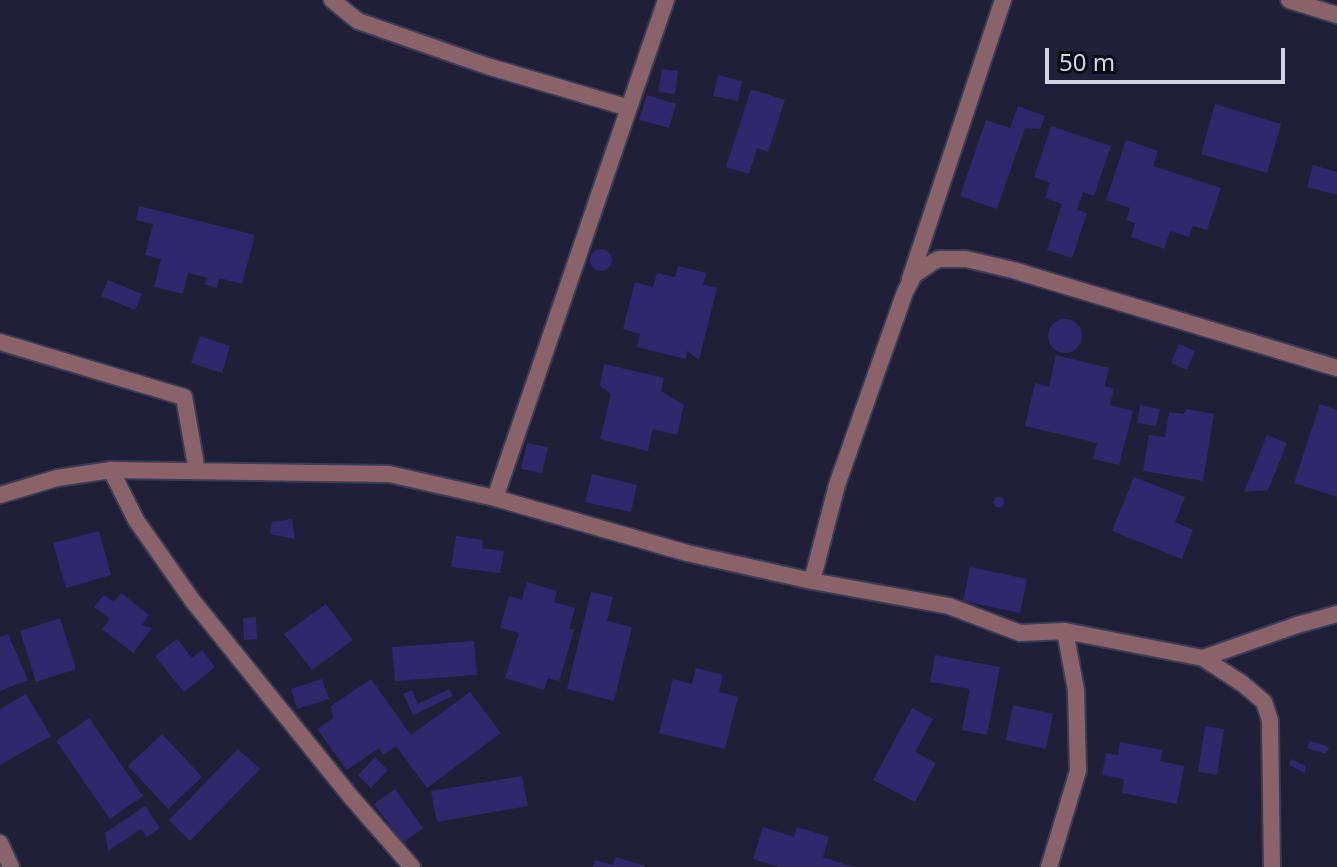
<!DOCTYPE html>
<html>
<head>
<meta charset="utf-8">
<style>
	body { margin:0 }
	#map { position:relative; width:1337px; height:867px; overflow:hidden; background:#201f38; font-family:"Noto Sans",sans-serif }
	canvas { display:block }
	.scale { position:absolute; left:1045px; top:48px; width:240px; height:36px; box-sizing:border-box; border:4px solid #d2d3e4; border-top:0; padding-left:10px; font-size:24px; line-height:28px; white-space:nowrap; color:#d2d3e4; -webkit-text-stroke:6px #0b0a15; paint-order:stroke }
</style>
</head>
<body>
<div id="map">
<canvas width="1337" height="867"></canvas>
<div class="scale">50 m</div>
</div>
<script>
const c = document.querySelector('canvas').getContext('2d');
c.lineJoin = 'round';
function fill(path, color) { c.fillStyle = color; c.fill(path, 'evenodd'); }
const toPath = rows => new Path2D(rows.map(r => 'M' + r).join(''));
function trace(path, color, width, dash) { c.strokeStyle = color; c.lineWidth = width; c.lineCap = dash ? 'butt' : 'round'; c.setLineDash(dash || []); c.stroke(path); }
fill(toPath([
	[662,69,678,71,675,94,658,92],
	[718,75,742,81,738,101,713,96],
	[751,89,785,100,768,152,757,148,749,174,726,167],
	[647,95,676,104,669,128,639,120],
	[1215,104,1281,124,1267,173,1201,154],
	[1018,106,1045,116,1040,129,1025,128,997,209,960,196,986,120,1010,128],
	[1051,126,1111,146,1094,196,1083,192,1077,210,1087,213,1072,258,1047,250,1062,204,1045,198,1050,183,1034,177],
	[1126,140,1158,151,1153,166,1221,188,1207,230,1193,226,1189,237,1170,231,1164,249,1131,237,1135,223,1126,220,1130,208,1106,200],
	[1313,165,1337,172,1337,195,1307,187],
	[139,206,255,235,242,284,219,278,217,288,204,284,208,278,188,273,183,294,154,287,161,259,145,255,153,224,136,220],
	'590 260a11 11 0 1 1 22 0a11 11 0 1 1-22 0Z',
	[678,266,706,273,703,285,717,288,699,360,687,351,686,359,637,347,640,334,623,329,635,282,653,287,657,273,675,277],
	[108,280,142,294,135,310,101,296],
	'1048 336a17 17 0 1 1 34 0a17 17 0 1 1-34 0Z',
	[200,336,230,346,222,373,191,363],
	[1179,344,1195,351,1187,370,1171,363],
	[1056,355,1109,368,1105,386,1114,389,1110,405,1133,411,1119,465,1093,459,1097,443,1025,426,1035,383,1049,387],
	[604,364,664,378,661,391,684,405,677,435,653,429,648,451,600,439,611,394,600,386],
	[1320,404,1337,410,1337,497,1294,483],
	[1140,405,1160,409,1156,426,1137,423],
	[1186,409,1214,414,1203,481,1143,471,1149,435,1165,437,1169,412,1184,414],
	[1267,435,1287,443,1268,490,1244,492],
	[527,443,548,447,542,473,521,469],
	[592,474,637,485,631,512,585,502],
	[1134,477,1185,497,1175,522,1193,530,1182,559,1112,531],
	'993.5 502a5.5 5.5 0 1 1 11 0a5.5 5.5 0 1 1-11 0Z',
	[292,519,295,539,270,534,272,522],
	[99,531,111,575,66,588,53,543],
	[456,536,483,540,482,548,504,551,500,573,451,567],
	[970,567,1027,579,1020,613,963,601],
	[527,582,557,591,554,602,575,608,569,629,574,630,559,681,548,678,544,690,505,678,519,633,500,628,509,596,522,600],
	[591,592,613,597,607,621,632,627,614,701,567,689],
	[121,593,149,615,142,625,152,628,133,653,102,629,110,619,94,607,104,595,114,602],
	[326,604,353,640,312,670,284,634],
	[256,617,257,639,244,640,243,618],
	[60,618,76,669,36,682,20,631],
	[8,634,28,680,0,691,0,637],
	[177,639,192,658,202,650,215,667,184,692,155,656],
	[474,641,477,675,395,681,392,647],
	[935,655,1000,667,987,735,962,730,970,689,930,682],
	[696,668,723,675,719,692,738,697,725,749,659,733,673,679,692,684],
	[322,679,329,699,297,709,291,689],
	[371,679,411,735,470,692,501,733,427,788,396,746,383,755,379,748,347,770,317,729,333,718,331,706],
	[449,689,453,696,413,715,403,694,412,690,418,704],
	[26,694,51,736,0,765,0,709],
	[1013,705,1053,714,1046,749,1006,740],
	[912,708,933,719,915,752,936,763,915,802,873,780],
	[89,718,143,796,110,819,56,741],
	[1205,726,1224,729,1217,775,1198,772],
	[162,734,202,777,168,809,128,766],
	[1310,741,1329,747,1326,754,1307,748],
	[1120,742,1163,750,1160,761,1184,766,1177,804,1122,793,1124,779,1102,775,1106,753,1118,755],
	[238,749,260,769,190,841,169,820],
	[375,757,388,770,371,788,358,775],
	[1291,759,1306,766,1305,773,1289,765],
	[522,776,528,806,437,822,431,791],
	[395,789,423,828,403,843,374,804],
	[145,806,160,828,147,837,141,829,108,851,105,833],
	[763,827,794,837,797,827,829,837,823,857,853,867,779,867,753,859],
	[616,857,645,866,645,867,593,867,595,860,613,865]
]), '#30276c');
const street = toPath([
	[332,0,358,21,487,66,629,108],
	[1289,0,1337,15],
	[910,279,1003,0],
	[0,342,184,397,197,471],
	[111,470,136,520,192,600,351,797,412,867],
	[0,495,57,478,111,470,389,474,495,498,687,553,812,581,949,606,1020,633,1065,631,1203,658,1243,684,1264,702,1270,720,1272,867],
	[495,498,666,0],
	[812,581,837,485,905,292,914,275,933,262,939,259,966,259,1013,270,1337,368],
	[1203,658,1297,625,1337,614],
	[0,843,11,867],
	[1049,867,1078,771,1076,690,1065,631]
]);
trace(street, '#3c3c54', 20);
trace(street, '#8a636a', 16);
</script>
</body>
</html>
